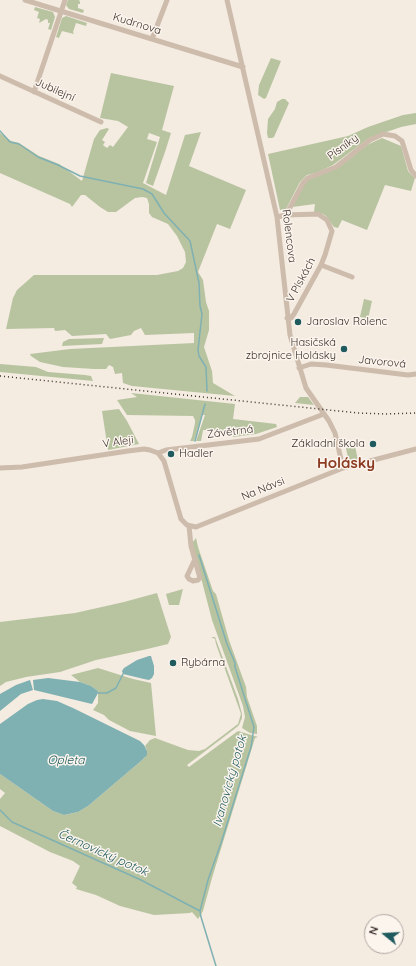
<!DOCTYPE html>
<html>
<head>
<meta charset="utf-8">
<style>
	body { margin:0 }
	#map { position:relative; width:416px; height:966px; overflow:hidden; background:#f4ebe1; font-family:Quicksand,sans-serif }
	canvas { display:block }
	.north { position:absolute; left:364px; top:914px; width:40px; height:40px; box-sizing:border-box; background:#fbf5ee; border:1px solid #aea6a0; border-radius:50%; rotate:288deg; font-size:11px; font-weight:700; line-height:16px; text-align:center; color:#3b302b }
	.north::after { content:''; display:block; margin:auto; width:14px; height:18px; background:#1f5a5e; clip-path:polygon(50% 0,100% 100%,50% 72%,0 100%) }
</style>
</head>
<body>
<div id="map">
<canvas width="416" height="966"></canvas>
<div class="north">N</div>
</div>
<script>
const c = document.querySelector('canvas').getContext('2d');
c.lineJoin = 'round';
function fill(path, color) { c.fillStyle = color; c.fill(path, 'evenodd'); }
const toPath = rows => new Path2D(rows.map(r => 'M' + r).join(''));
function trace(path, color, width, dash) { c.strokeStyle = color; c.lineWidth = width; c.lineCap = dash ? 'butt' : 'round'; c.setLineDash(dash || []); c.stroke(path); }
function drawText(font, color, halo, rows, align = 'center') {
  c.font = font + ' Quicksand,sans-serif'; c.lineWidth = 3; c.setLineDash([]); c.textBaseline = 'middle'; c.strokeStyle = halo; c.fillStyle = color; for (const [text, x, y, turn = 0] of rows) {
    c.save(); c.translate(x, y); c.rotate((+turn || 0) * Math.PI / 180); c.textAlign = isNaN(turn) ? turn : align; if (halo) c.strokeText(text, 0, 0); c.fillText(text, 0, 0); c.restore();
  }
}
fill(toPath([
	[68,0,79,0,80,2,80,4,78,4,78,8,84,10,83,13,69,9,66,5],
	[35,7,53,12,55,17,51,30,48,29,50,23,48,23,48,20,46,19,39,23,40,19,37,18,39,12,34,10],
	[66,16,87,23,86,26,76,23,73,32,74,34,62,31,59,38,56,37,62,18],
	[271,58,281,61,266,98,264,99,258,95,259,85],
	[111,73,174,86,162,130,171,133,165,152,153,186,146,183,160,137,149,133,147,139,157,142,143,183,166,195,185,135,201,132,189,166,246,190,230,229,217,224,198,272,203,280,206,302,209,311,209,330,204,347,212,371,213,383,235,396,132,386,123,383,122,373,115,374,113,367,109,365,106,369,94,369,63,367,40,362,31,356,30,354,70,349,194,343,194,333,145,335,141,328,134,331,131,335,110,339,106,334,72,336,65,330,55,331,54,328,6,329,13,298,17,290,34,275,157,275,178,271,183,268,186,262,185,252,177,236,168,224,152,217,149,213,149,204,147,198,142,197,135,198,116,212,108,212,100,207,85,195,81,195,72,207,70,204,0,173,0,133,11,141,19,143,39,156,59,164,82,181,94,139,100,130,107,128,109,129,102,140,105,142,103,145,107,148,110,145,113,147,128,127,118,121,100,118],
	[282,99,285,99,289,103,274,137,272,138,268,138,267,133,268,119,275,109,277,102],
	[416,113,416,124,401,127,369,138,333,165,316,173,307,175,300,182,286,209,280,210,268,154,348,136,368,127,403,115],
	[382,138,401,146,408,171,415,178,411,191,385,185,367,230,342,220,338,228,334,227,326,216,323,214,314,212,315,204,292,207,304,185,308,180,338,168,367,145],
	[364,299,372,301,368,319,360,317],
	[104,338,102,344,62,346,63,342,69,339],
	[0,364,36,367,48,372,85,375,91,376,93,381,0,372],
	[131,393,235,404,233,419,276,424,277,427,256,434,233,437,233,431,203,430,201,441,196,441,205,415,202,415,194,441,190,441,192,437,195,423,195,420,193,416,127,415,117,400,137,397],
	[300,397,308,397,314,405,295,403],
	[119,409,127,421,139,444,108,450,102,411],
	[355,446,358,460,350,462,347,461,345,459,348,458,346,448],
	[196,538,198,547,213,591,216,594,229,640,246,687,247,697,257,726,257,734,250,733,242,728,245,717,243,706,212,620,192,543],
	[183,589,179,605,169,605,166,594],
	[157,593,171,637,168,644,143,650,96,660,60,672,26,677,6,682,0,686,0,622,75,613,124,602],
	[211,637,215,637,238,699,242,714,242,718,239,725,237,727,187,765,189,767,238,731,258,737,255,738,212,878,203,911,198,919,192,912,190,913,154,915,120,906,96,895,76,889,77,887,72,883,80,866,73,861,50,852,0,826,0,799,5,793,0,789,0,774,53,811,64,815,69,814,78,812,88,806,141,761,145,757,147,751,145,746,150,740,155,738,188,750,199,751,205,749,238,724,241,714,216,644,215,639],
	[98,668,133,679,151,683,156,736,130,731,109,720,104,715,93,710,98,703,98,691,91,686,80,682,71,675]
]), '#b8c4a0');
fill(toPath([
	[149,656,151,656,154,666,154,674,152,678,149,680,144,679,123,674,122,671,124,668,137,660],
	[48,678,80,682,91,686,98,691,97,695,92,704,34,690,33,680],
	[30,680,33,690,21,694,0,711,0,694,16,685],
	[43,699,57,701,73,708,140,741,144,745,147,751,147,755,141,761,88,806,78,812,64,815,53,811,0,774,0,724,28,704,37,700]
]), '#7fb0b2');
trace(toPath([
	[0,131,10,142,19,144,38,157,58,165,80,176,143,189,152,194,164,213,190,241,199,283,200,306,202,314,198,350,199,356,206,367,207,391],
	[195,441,205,404],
	[199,555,227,644,235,663,235,667,254,727,251,747,221,843,208,880,200,911,201,917,216,966],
	[97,693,107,693,116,688,123,674],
	[0,810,12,822,141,880,200,911]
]), '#7fb0b2', 1.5);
trace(toPath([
	[25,0,243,67],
	[227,0,277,217,290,335,306,388,329,421,335,433,343,468],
	[152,39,167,0],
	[0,76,101,122],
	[34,92,65,0],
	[286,215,318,214,327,220,332,231,325,255,321,265,294,314,291,318,287,318],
	[277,217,286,215,303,183,308,178,336,167,370,140,383,134,395,136,402,141,411,170,416,176],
	[321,265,352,277],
	[299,368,311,364,326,365,408,375,416,374],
	[158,453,166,450,259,439,324,414],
	[0,468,22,467,128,451,144,449,150,450,158,453,164,461,181,519,187,525,196,527,343,468,416,449],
	[189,526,191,546,200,578,198,580,193,581,189,579,187,576,195,559]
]), '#cdbbac', 5);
trace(toPath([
	[0,376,358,413,386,414,416,413]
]), '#3b302b', 1.5, [1, 3]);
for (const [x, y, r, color] of [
	[298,322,4,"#1f5a5e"],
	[344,349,4,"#1f5a5e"],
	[373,444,4,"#1f5a5e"],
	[171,454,4,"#1f5a5e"],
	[173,663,4,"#1f5a5e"]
]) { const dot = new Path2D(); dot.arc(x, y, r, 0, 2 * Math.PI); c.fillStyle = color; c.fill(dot); trace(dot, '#fbf5ee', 1.5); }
drawText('11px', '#3b302b', '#fbf5ee', [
	["Kudrnova",137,24,17],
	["Jubilejní",55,90,24],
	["Písníky",343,147,-36],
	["Rolencova",289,236,83],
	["V Pískách",301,280,-62],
	["Javorová",382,362,6],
	["Závětrná",230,432,-7],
	["V Aleji",118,442,-8],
	["Na Návsi",263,489,-22]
]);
drawText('11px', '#3b302b', '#fbf5ee', [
	["Jaroslav Rolenc",306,322],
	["Hasičská",336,343,"right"],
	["zbrojnice Holásky",336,356,"right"],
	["Základní škola",365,444,"right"],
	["Hadler",179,454],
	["Rybárna",181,663]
], 'left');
drawText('italic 12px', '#1f5a5e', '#fbf5ee', [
	["Opleta",66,760],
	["Ivanovický potok",230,781,-74],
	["Černovický potok",103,853,24]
]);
drawText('bold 15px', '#8c3b22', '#fbf5ee', [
	["Holásky",346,463]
]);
</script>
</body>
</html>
